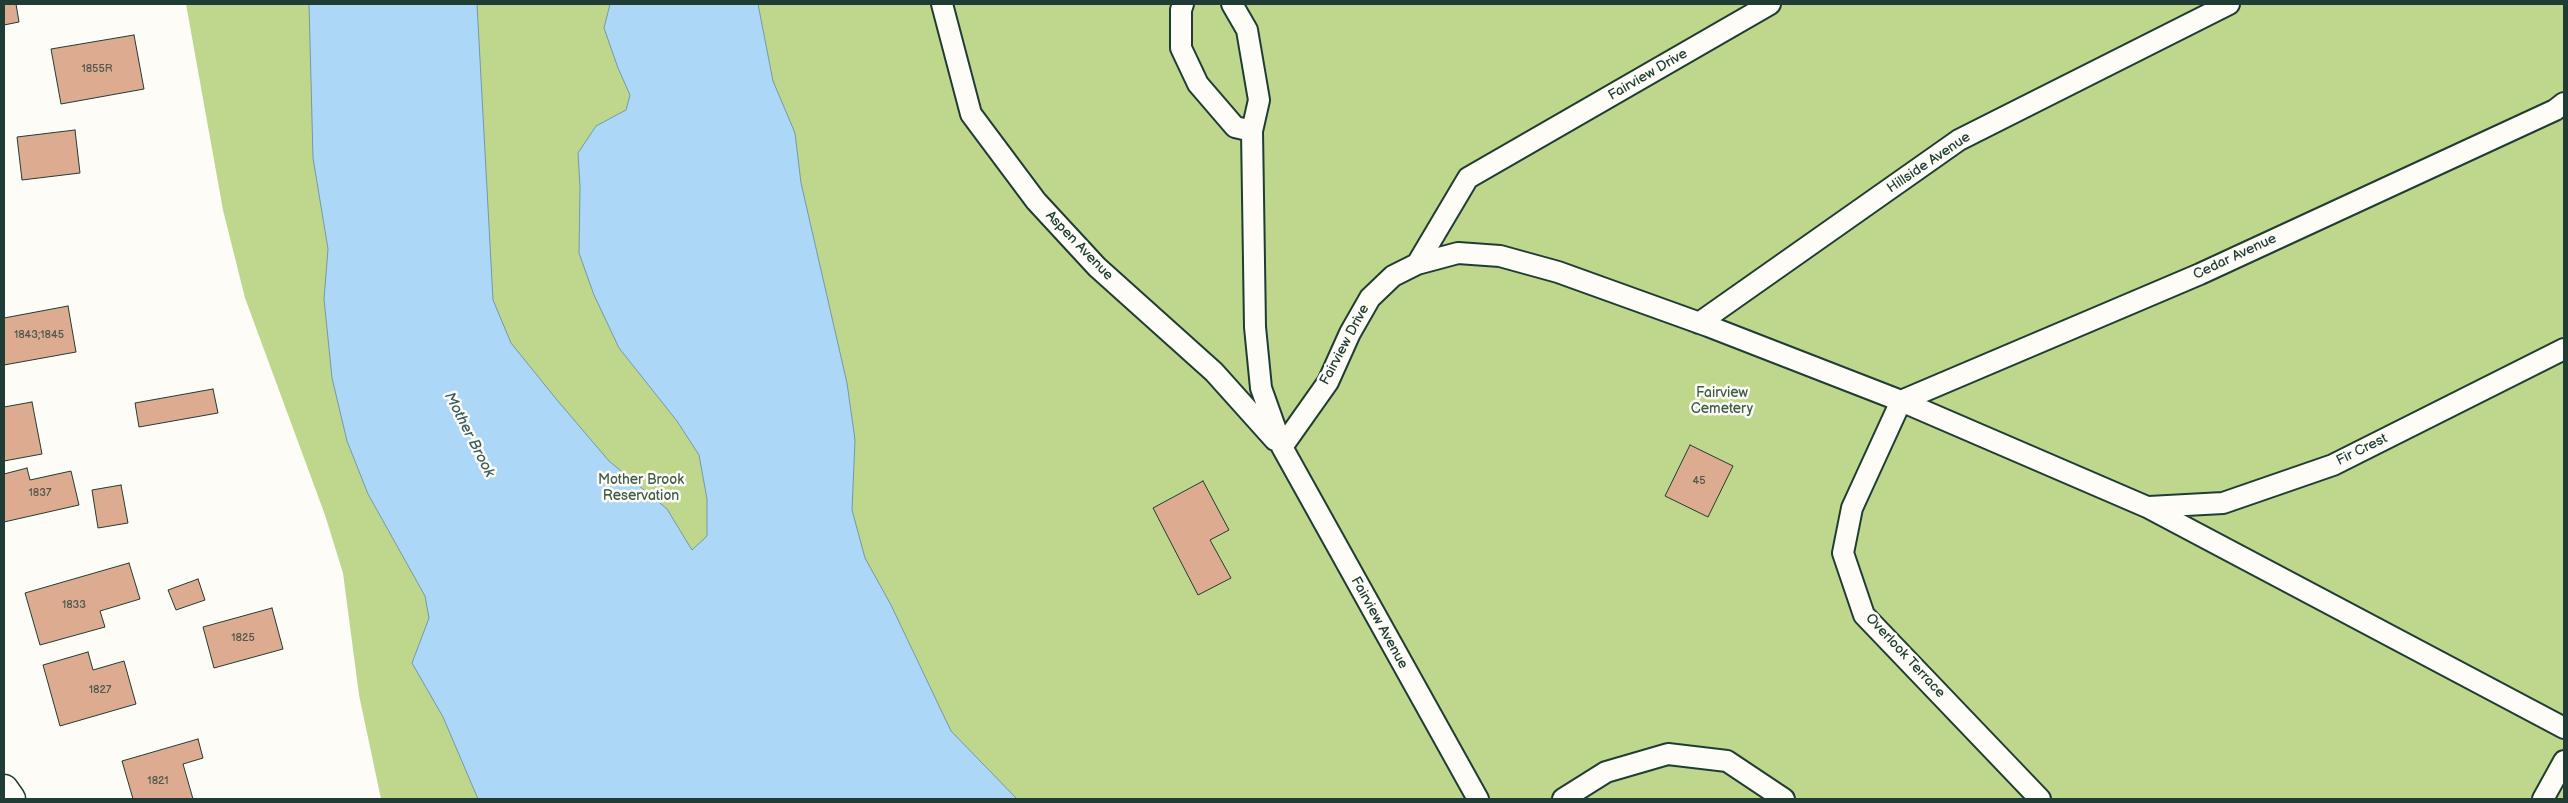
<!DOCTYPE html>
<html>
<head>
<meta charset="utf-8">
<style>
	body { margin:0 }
	#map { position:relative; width:2568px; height:803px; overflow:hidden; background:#fdfcf7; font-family:"Balsamiq Sans",sans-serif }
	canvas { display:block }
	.frame { position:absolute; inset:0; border:5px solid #1f3d34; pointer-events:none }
</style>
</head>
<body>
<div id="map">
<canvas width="2568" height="803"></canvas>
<div class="frame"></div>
</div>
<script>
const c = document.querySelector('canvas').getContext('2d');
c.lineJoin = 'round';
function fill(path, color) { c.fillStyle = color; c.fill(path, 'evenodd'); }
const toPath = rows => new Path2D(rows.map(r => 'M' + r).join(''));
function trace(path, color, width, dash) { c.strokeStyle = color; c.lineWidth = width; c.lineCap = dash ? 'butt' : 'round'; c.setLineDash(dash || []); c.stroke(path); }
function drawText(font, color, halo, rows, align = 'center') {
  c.font = font + ' "Balsamiq Sans",sans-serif'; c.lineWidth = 5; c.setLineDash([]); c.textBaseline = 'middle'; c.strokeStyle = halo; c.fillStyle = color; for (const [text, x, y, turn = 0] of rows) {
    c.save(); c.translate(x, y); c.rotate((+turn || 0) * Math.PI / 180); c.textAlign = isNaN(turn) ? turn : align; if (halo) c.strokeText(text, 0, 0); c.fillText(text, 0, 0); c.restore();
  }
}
fill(toPath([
	[186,4,2564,4,2564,799,381,799,359,695,343,573,325,515,245,298,223,210]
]), '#bfd78d');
const water = toPath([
	[309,4,477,4,493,300,511,343,557,400,609,461,667,509,692,550,707,536,707,499,699,455,677,421,619,348,594,295,579,253,580,187,578,153,596,126,626,110,630,95,618,68,604,28,610,4,758,4,773,81,795,133,801,183,847,383,855,440,852,510,865,558,891,605,951,731,1017,799,478,799,443,717,412,663,429,618,425,596,368,494,347,441,332,378,324,299,328,249,313,158,309,4]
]);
fill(water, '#acd7f7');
trace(water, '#7499a9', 1);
const building = toPath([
	[4,4,16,4,19,22,4,25,4,4],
	[134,35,144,89,61,104,51,49,134,35],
	[75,130,80,173,22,180,17,137,75,130],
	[68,306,76,352,4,365,4,318,68,306],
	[213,389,218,413,139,427,135,403,213,389],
	[32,402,42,454,4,461,4,407,32,402],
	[1690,445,1733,466,1708,517,1665,496,1690,445],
	[27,468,30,480,71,471,79,505,4,522,4,474,27,468],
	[1203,481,1229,530,1210,540,1231,578,1198,595,1153,508,1203,481],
	[121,485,128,523,98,528,92,490,121,485],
	[129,563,140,599,100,611,105,627,40,645,25,593,129,563],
	[198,579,205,600,176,610,168,590,198,579],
	[272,608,283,649,214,668,203,627,272,608],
	[88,652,93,670,124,661,136,704,60,726,43,665,88,652],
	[198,739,203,758,183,764,193,799,133,799,122,761,198,739]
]);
fill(building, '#ddab8f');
trace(building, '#1f3d34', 1);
const lane = toPath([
	[942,4,971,114,1036,201,1097,267,1214,372,1275,440],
	[1183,4,1181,10,1181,48,1198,84,1235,127,1252,131],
	[1232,4,1247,30,1259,100,1252,131,1255,327,1261,388,1282,447,1478,799],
	[1417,264,1468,178,1770,4],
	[1699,323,1959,140,2229,4],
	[1901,401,2200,274,2555,110,2564,103],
	[1901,401,1852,508,1843,553,1864,615,2040,799],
	[1282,447,1328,382,1350,333,1370,298,1393,276,1417,264,1458,253,1500,256,1558,272,1708,326,1901,401,2147,507,2564,728],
	[2149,507,2223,503,2333,465,2564,349],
	[1563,799,1606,772,1668,754,1727,761,1784,799],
	[2543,799,2564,761]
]);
const secondary = toPath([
	[4,789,11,799]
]);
trace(lane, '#1f3d34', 24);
trace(secondary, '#1f3d34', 31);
trace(lane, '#fdfcf7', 20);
trace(secondary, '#fdfcf7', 28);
drawText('11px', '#4e584b', null, [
	["1855R",97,69],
	["1843;1845",39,335],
	["45",1699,481],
	["1837",40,493],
	["1833",74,605],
	["1825",243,638],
	["1827",100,690],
	["1821",158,781]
]);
drawText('14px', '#1f3d34', '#fdfcf7', [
	["Fairview Drive",1648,75,-30],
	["Hillside Avenue",1929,163,-34],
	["Aspen Avenue",1079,246,46],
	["Cedar Avenue",2235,257,-25],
	["Fairview Drive",1345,345,-62],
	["Fir Crest",2362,450,-26],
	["Fairview Avenue",1379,623,61],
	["Overlook Terrace",1905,656,47]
]);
drawText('14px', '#3f5c46', '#fdfcf7', [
	["Fairview",1722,393],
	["Cemetery",1722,409],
	["Mother Brook",641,480],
	["Reservation",641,496]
]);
drawText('italic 15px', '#3b5c5b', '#fdfcf7', [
	["Mother Brook",469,435,63]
]);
</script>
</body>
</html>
